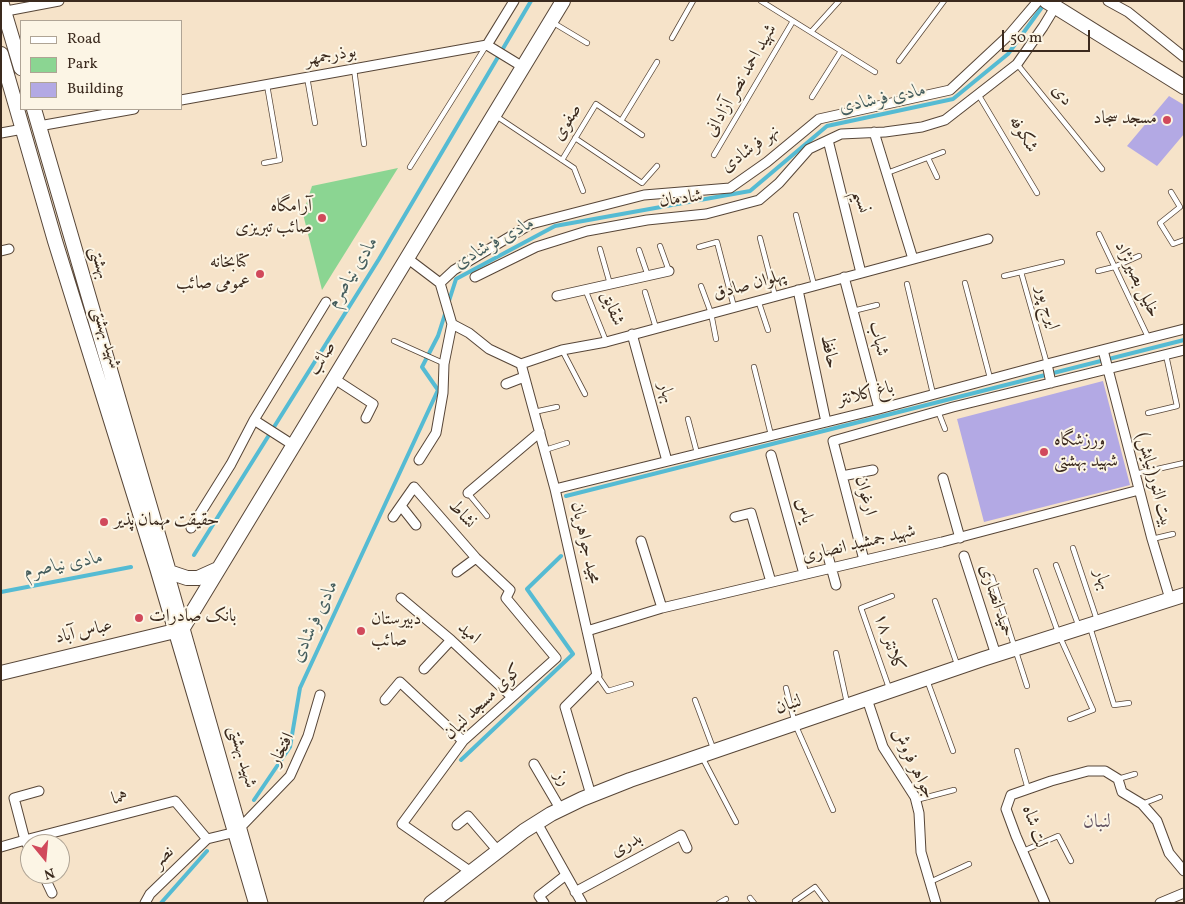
<!DOCTYPE html>
<html>
<head>
<meta charset="utf-8">
<style>
	body { margin:0 }
	#map { position:relative; width:1185px; height:904px; overflow:hidden; background:#f6e3c9; font-family:Vollkorn,serif }
	canvas { display:block }
	.frame { position:absolute; inset:0; border:2px solid #3b2a1e; pointer-events:none }
	.legend { position:absolute; left:20px; top:20px; width:162px; height:90px; box-sizing:border-box; background:#fcf5e5; border:1px solid #afa495; margin:0; padding:6px 9px; list-style:none; font-size:15px; color:#3b2a1e }
	.legend li { display:flex; align-items:center; gap:10px; height:25px }
	.legend b { width:25px; border:1px solid #afa495 }
	.north { position:absolute; left:20px; top:834px; width:50px; height:50px; box-sizing:border-box; background:#fcf5e5; border:1px solid #afa495; border-radius:50%; rotate:163deg; font-size:14px; font-weight:700; line-height:20px; text-align:center; color:#3b2a1e }
	.north::after { content:''; display:block; margin:auto; width:18px; height:22px; background:#d1495b; clip-path:polygon(50% 0,100% 100%,50% 72%,0 100%) }
	.scale { position:absolute; left:1002px; top:30px; width:88px; height:22px; box-sizing:border-box; border:2px solid #3b2a1e; border-top:0; padding-left:6px; font-size:15px; line-height:18px; white-space:nowrap; color:#3b2a1e; -webkit-text-stroke:4px #fcf5e5; paint-order:stroke }
</style>
</head>
<body>
<div id="map">
<canvas width="1185" height="904"></canvas>
<div class="frame"></div>
<ul class="legend">
<li><b style="height:6px;background:#fff"></b>Road</li>
<li><b style="height:14px;background:#8bd592"></b>Park</li>
<li><b style="height:14px;background:#b3a9e4"></b>Building</li>
</ul>
<div class="north">N</div>
<div class="scale">50 m</div>
</div>
<script>
const c = document.querySelector('canvas').getContext('2d');
c.lineJoin = 'round';
function fill(path, color) { c.fillStyle = color; c.fill(path, 'evenodd'); }
const toPath = rows => new Path2D(rows.map(r => 'M' + r).join(''));
function trace(path, color, width, dash) { c.strokeStyle = color; c.lineWidth = width; c.lineCap = dash ? 'butt' : 'round'; c.setLineDash(dash || []); c.stroke(path); }
function drawText(font, color, halo, rows, align = 'center') {
  c.font = font + ' Vollkorn,Amiri,serif'; c.lineWidth = 4; c.setLineDash([]); c.textBaseline = 'middle'; c.strokeStyle = halo; c.fillStyle = color; for (const [text, x, y, turn = 0] of rows) {
    c.save(); c.translate(x, y); c.rotate((+turn || 0) * Math.PI / 180); c.textAlign = isNaN(turn) ? turn : align; if (halo) c.strokeText(text, 0, 0); c.fillText(text, 0, 0); c.restore();
  }
}
fill(toPath([
	[398,168,322,290,303,214,312,186]
]), '#8bd592');
trace(toPath([
	[448,304,456,279,555,226,750,191,827,126,953,99,1008,54,1045,3],
	[566,496,1184,340],
	[194,555,379,259,531,1],
	[1,592,131,567],
	[461,760,573,654,527,589,561,556],
	[254,800,290,747,300,688,438,390,422,367,438,336,446,311],
	[161,903,207,851]
]), '#55bbd3', 4);
fill(toPath([
	[1169,96,1184,105,1184,134,1157,166,1127,146],
	[1103,381,1130,485,984,522,957,419]
]), '#b3a9e4');
const service = toPath([
	[761,1,875,72],
	[552,22,587,43],
	[811,32,839,1],
	[672,38,693,1],
	[899,61,944,1],
	[1017,64,1102,169],
	[354,69,364,144],
	[307,77,315,123],
	[978,94,1037,193],
	[812,97,841,51],
	[496,116,574,168,583,191],
	[621,121,657,62],
	[575,138,642,183,657,166],
	[714,155,793,21],
	[928,158,937,177],
	[562,160,596,104,642,135],
	[264,163,280,160,267,85],
	[410,167,486,46],
	[887,173,943,152],
	[1171,192,1180,207,1160,223,1173,244,1184,240],
	[796,215,814,285],
	[1099,234,1148,337],
	[760,238,775,296],
	[660,246,669,271],
	[699,247,717,242,734,307],
	[600,249,610,284],
	[639,250,648,276],
	[1098,271,1114,267,1139,256],
	[1004,276,1021,272],
	[965,283,990,378],
	[907,284,933,394],
	[701,286,711,313,716,339],
	[585,289,606,341],
	[645,292,656,328],
	[758,300,768,330],
	[853,311,877,305],
	[394,341,443,363],
	[562,350,585,394],
	[1047,364,1021,272,1062,262],
	[754,367,771,435],
	[938,411,945,429],
	[534,412,557,407],
	[1148,413,1177,406,1166,355],
	[688,419,697,453],
	[545,450,567,443],
	[1135,474,1184,463],
	[468,493,487,516],
	[1152,539,1173,534],
	[1073,548,1097,620],
	[1056,565,1079,627],
	[1036,571,1059,635,1093,710,1070,719],
	[992,577,1027,686],
	[935,601,958,667],
	[1090,627,1114,705,1129,703],
	[836,653,847,703],
	[597,675,608,691,631,684],
	[927,680,953,751],
	[786,688,795,724,833,810],
	[889,688,861,608,892,596],
	[695,700,713,748],
	[1017,751,1028,789],
	[702,757,736,822],
	[1118,779,1135,774],
	[916,800,954,790],
	[1142,804,1160,797],
	[1023,851,1058,836,1071,861],
	[930,882,969,864],
	[750,898,754,903],
	[795,901,815,887,827,903],
	[719,903,726,899]
]);
const minor = toPath([
	[1108,1,1128,12,1184,57],
	[1,12,59,1],
	[487,45,514,1],
	[487,45,523,67],
	[181,100,487,45],
	[39,126,134,109],
	[874,132,913,259],
	[1,133,23,129],
	[828,140,861,273],
	[1,251,9,249],
	[407,258,440,283],
	[475,277,536,247,587,231,647,220,706,214,759,200,779,183,809,149,841,134,885,132,922,127,945,120,1017,64,1043,27,1057,4],
	[844,277,879,409],
	[440,283,454,270,531,224,644,195,730,188,767,162,819,119,950,90,1009,35,1038,1],
	[798,290,826,422],
	[557,296,669,271],
	[452,324,469,333,489,349,521,364,555,489,597,675,565,707,591,795],
	[632,334,667,461],
	[1103,350,1152,539,1170,599],
	[521,364,562,350,606,342,988,239],
	[1047,364,1051,383],
	[333,378,373,404,366,418],
	[506,384,524,377],
	[254,420,293,445],
	[771,455,804,574],
	[419,460,436,433,443,393,444,364,452,324,440,283],
	[842,476,873,470],
	[943,478,960,538],
	[555,489,879,409,1047,364,1184,329],
	[468,493,540,432],
	[401,506,416,525],
	[393,517,414,487,476,558,510,590,506,598,556,658,463,741,402,824,471,872],
	[735,517,751,513,771,582],
	[191,528,231,464,254,420,326,302],
	[641,541,662,608],
	[828,556,836,585],
	[964,556,996,655],
	[864,560,833,441,953,407,1184,350],
	[169,572,263,903],
	[457,572,476,558],
	[401,598,451,640,512,697],
	[587,631,662,608,942,542,1139,490],
	[424,669,451,640],
	[867,699,883,747,915,797,919,813,921,852,936,903],
	[385,700,400,682,463,741],
	[534,764,561,810],
	[537,823,582,903],
	[457,825,468,816,498,851],
	[1,847,25,840,175,801,207,839],
	[30,850,25,840,14,798,39,791],
	[43,874,52,893],
	[575,892,681,835,687,848],
	[145,903,150,894,207,839,236,832,290,776,308,736,320,695],
	[544,903,539,896,566,875],
	[1045,903,1016,836,1006,809,1011,795,1051,781,1088,771,1105,771,1118,779,1122,792,1142,804,1157,821,1169,853,1184,871],
	[1160,903,1184,893]
]);
const secondary = toPath([
	[1,1,21,68],
	[1046,1,1184,87],
	[1,54,55,241,157,568,256,903],
	[34,109,169,572,187,578,198,578,218,569],
	[1,673,175,631,184,626,563,1],
	[431,903,524,831,551,814,582,799,630,780,983,659,1184,595]
]);
trace(service, '#574638', 6);
trace(minor, '#574638', 11);
trace(secondary, '#574638', 16);
trace(service, '#fff', 4.5);
trace(minor, '#fff', 9);
trace(secondary, '#fff', 14);
for (const [x, y, r, color] of [
	[1167,120,5,"#d1495b"],
	[322,218,5,"#d1495b"],
	[260,274,5,"#d1495b"],
	[1044,452,5,"#d1495b"],
	[104,522,5,"#d1495b"],
	[139,618,5,"#d1495b"],
	[361,631,5,"#d1495b"]
]) { const dot = new Path2D(); dot.arc(x, y, r, 0, 2 * Math.PI); c.fillStyle = color; c.fill(dot); trace(dot, '#fcf5e5', 2); }
drawText('18px', '#3b2a1e', '#fcf5e5', [
	["بوذرجمهر",331,57,-10],
	["شهید احمد نصر آزادانی",742,81,-60],
	["دی",1061,96,51],
	["صفوی",568,123,-58],
	["شکوفه",1022,135,59],
	["نهر فرشادی",751,150,-36],
	["شادمان",681,200,-7],
	["نسیم",860,202,76],
	["بهشتی",98,263,74],
	["خلیل بصیرنژاد",1136,280,64],
	["پهلوان صادق",750,286,-15],
	["ایرج پور",1046,308,74],
	["شقایق",611,309,68],
	["شهید بهشتی",105,338,73],
	["شهاب",877,339,75],
	["حافظ",828,352,78],
	["صائب",323,359,-58],
	["بهار",665,393,74],
	["باغ کلانتر",866,395,-14],
	["بیت النور(نیایش)",1153,480,75],
	["ارغوان",864,496,75],
	["یاس",803,511,75],
	["نشاط",461,515,49],
	["مجید جواهریان",584,543,77],
	["شهید جمشید انصاری",859,545,-13],
	["بهار",1101,580,72],
	["حمید انصاری",995,601,72],
	["عباس آباد",84,633,-13],
	["امید",468,634,42],
	["کلانتر ۱۸",888,643,71],
	["کوی مسجد لنبان",484,703,-44],
	["لنبان",789,706,-19],
	["افتخار",283,750,-63],
	["شهید بهشتی",241,757,74],
	["جواهر فروش",912,764,64],
	["رز",561,779,59],
	["هما",120,799,-14],
	["لت شاه",1033,827,71],
	["بدری",627,846,-28],
	["نصر",164,858,-44]
]);
drawText('18px', '#3b2a1e', '#fcf5e5', [
	["مسجد سجاد",1157,120,"right"],
	["آرامگاه",312,208,"right"],
	["صائب تبریزی",312,229,"right"],
	["کتابخانه",250,264,"right"],
	["عمومی صائب",250,285,"right"],
	["ورزشگاه",1054,442],
	["شهید بهشتی",1054,463],
	["حقیقت مهمان پذیر",114,522],
	["بانک صادرات",149,618],
	["دبیرستان",371,621],
	["صائب",371,642]
], 'left');
drawText('italic 19px', '#445d5d', '#fcf5e5', [
	["مادی فرشادی",883,100,-12],
	["مادی فرشادی",495,244,-29],
	["مادی نیاصرم",354,273,-58],
	["مادی نیاصرم",64,566,-11],
	["مادی فرشادی",316,622,-65]
]);
drawText('19px', '#655663', '#fcf5e5', [
	["لنبان",1097,824]
]);
</script>
</body>
</html>
